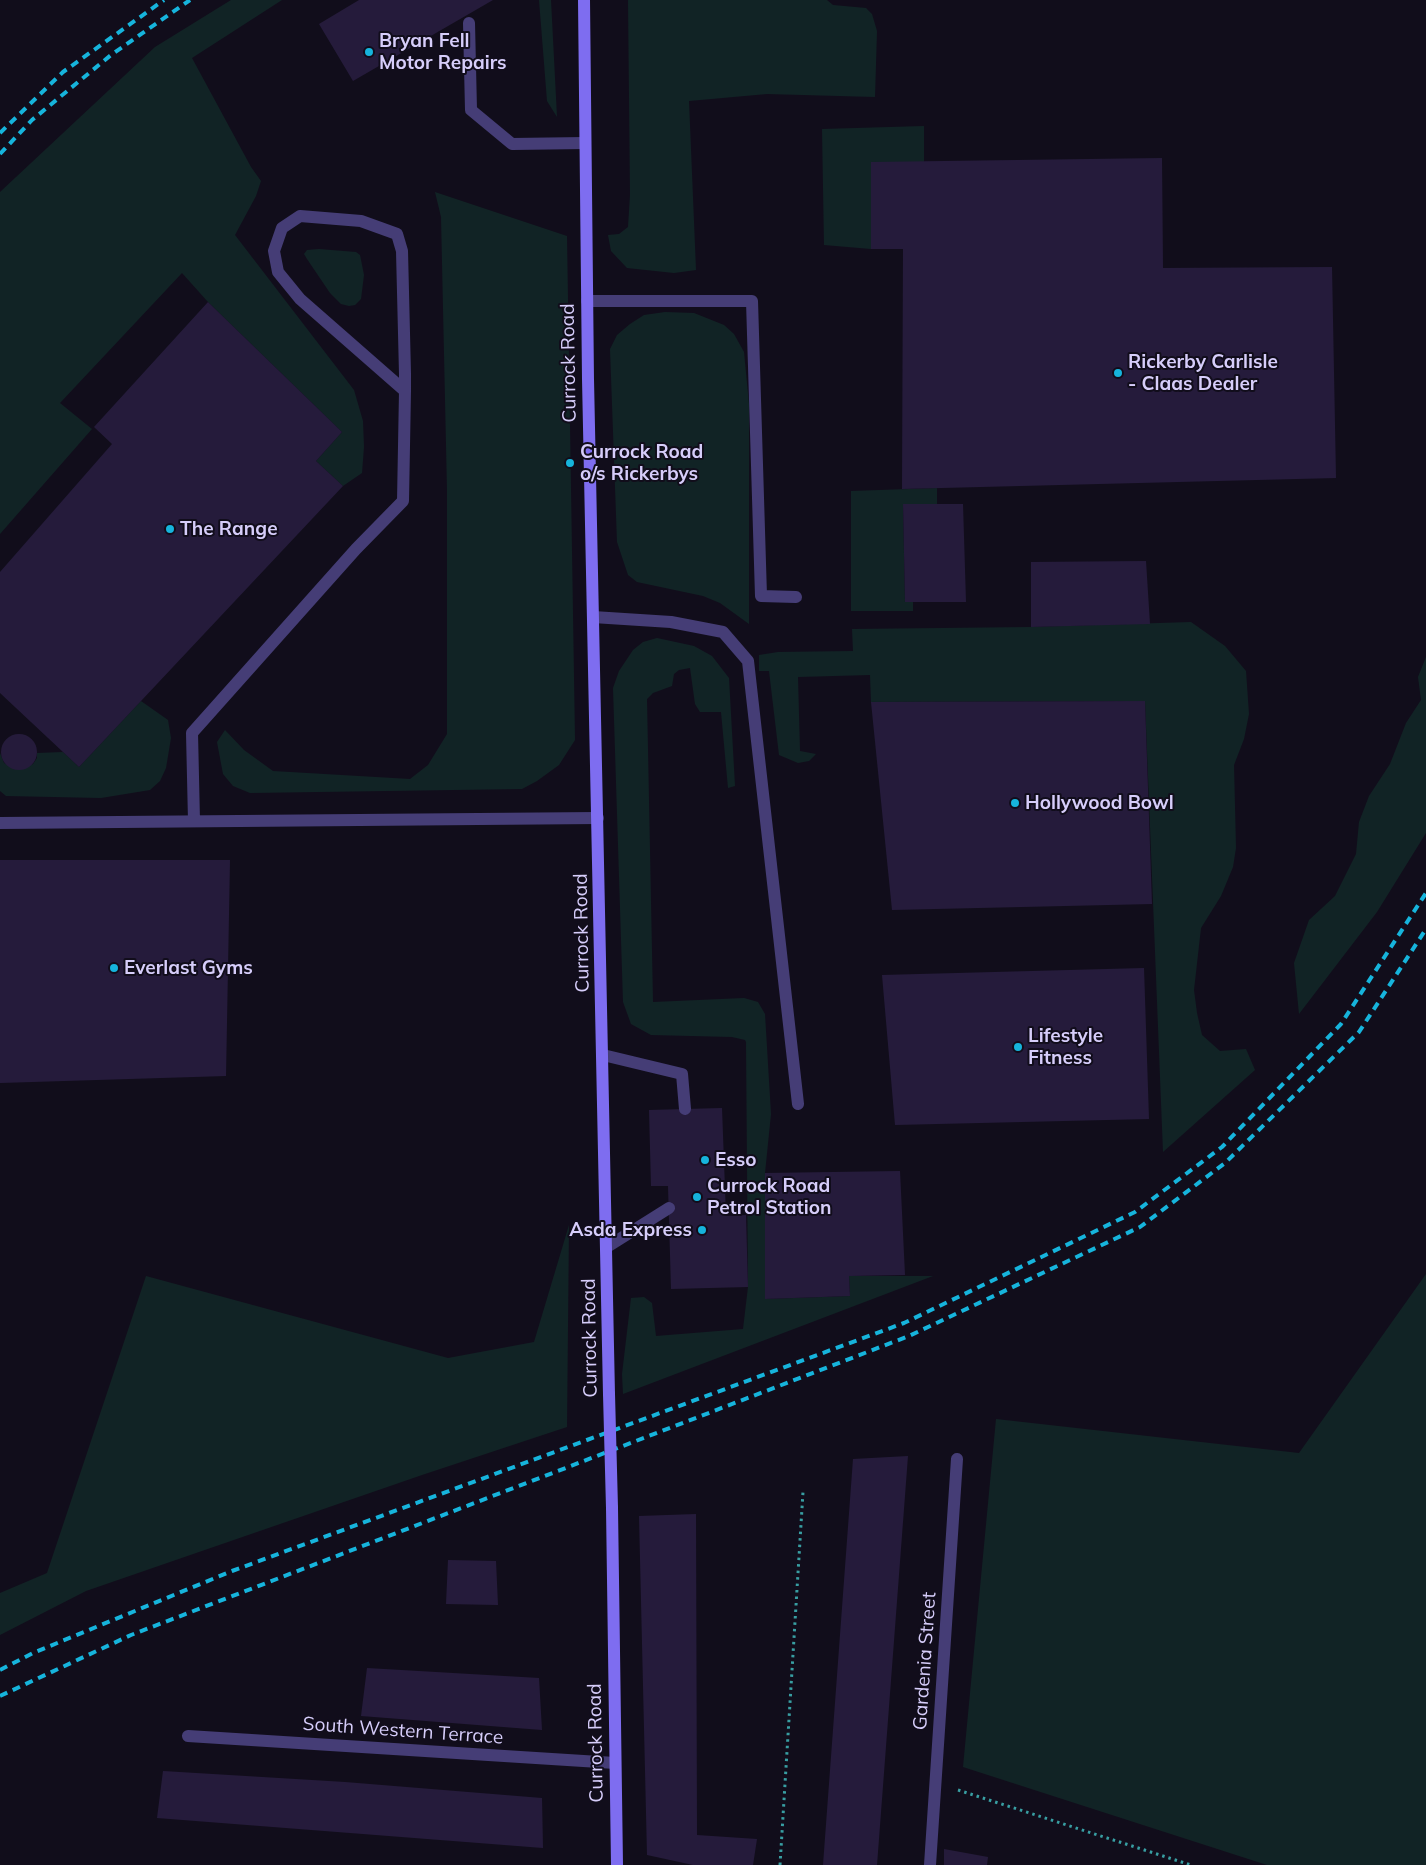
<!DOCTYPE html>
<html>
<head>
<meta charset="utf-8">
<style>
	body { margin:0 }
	canvas { display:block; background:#110d1b }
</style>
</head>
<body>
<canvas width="1426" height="1865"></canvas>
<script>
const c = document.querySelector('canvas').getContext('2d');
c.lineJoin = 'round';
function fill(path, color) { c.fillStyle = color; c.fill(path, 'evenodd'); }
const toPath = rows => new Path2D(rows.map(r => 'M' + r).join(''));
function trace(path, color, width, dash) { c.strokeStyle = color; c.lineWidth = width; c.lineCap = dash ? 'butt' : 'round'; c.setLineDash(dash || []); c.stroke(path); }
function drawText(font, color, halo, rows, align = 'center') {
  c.font = font + ' Mulish,sans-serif'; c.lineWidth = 4; c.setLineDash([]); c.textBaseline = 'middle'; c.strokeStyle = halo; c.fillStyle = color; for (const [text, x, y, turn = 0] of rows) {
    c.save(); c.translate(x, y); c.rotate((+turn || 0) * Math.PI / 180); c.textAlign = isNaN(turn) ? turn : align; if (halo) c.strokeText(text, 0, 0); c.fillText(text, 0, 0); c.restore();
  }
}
fill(toPath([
	[231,0,282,0,192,58,251,167,261,181,256,196,235,235,354,390,363,421,364,447,362,473,343,486,316,461,342,432,208,302,182,273,60,403,92,429,0,534,0,192,155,47],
	[539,0,551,0,557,117,547,101],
	[628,0,827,0,833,5,866,8,872,14,877,31,875,97,767,94,689,101,696,270,674,273,627,268,611,251,608,235,619,234,628,227,630,195],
	[924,126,924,162,871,162,871,249,824,245,822,129],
	[435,192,567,236,575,740,559,765,537,781,522,789,250,793,233,786,223,774,217,742,225,730,244,750,273,771,410,779,428,765,447,734,447,490,441,217],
	[319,249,356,252,360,255,364,275,361,299,355,305,349,306,341,304,330,293,307,259,304,254,307,250],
	[665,312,694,313,724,325,734,334,744,352,749,404,749,624,720,603,703,596,637,582,628,575,617,542,610,349,617,335,630,324,644,315],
	[937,488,937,504,903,504,905,602,913,602,913,611,851,611,851,491],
	[1191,622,1225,646,1246,671,1249,714,1244,739,1234,765,1236,848,1233,867,1221,896,1201,928,1194,990,1197,1013,1202,1035,1220,1051,1246,1049,1255,1070,1163,1152,1145,701,871,702,870,675,798,677,800,751,816,754,809,761,798,763,779,755,769,671,759,671,759,655,778,652,853,651,852,629,1031,627],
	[657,638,694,646,712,656,729,678,735,786,728,788,721,712,700,712,695,704,690,668,679,670,674,674,672,686,653,693,647,699,653,1002,744,998,758,1002,765,1014,771,1114,765,1173,765,1299,850,1296,849,1276,933,1276,623,1394,622,1374,631,1298,644,1297,652,1303,656,1336,743,1329,748,1287,746,1042,745,1040,732,1037,651,1035,631,1024,623,1002,613,688,619,671,633,650,643,642],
	[1426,657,1426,833,1377,912,1299,1014,1294,963,1309,920,1335,896,1356,854,1359,822,1369,796,1390,764,1406,723,1421,700,1418,677],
	[141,701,168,720,171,738,166,768,160,781,150,790,101,798,6,796,0,791,0,753,4,763,16,769,23,769,33,764,37,758,37,753,63,752,79,767],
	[569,1225,567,1427,422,1475,86,1591,0,1635,0,1593,47,1573,146,1276,448,1358,534,1342],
	[1426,1274,1426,1865,1267,1865,963,1767,996,1419,1299,1453]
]), '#112325');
fill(toPath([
	[359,0,493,0,353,81,319,24],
	[1162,158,1163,268,1332,267,1336,478,902,489,903,249,871,249,871,162],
	[208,302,342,432,316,461,343,486,79,767,0,693,0,572,112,444,94,427],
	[903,504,963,504,966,602,905,602],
	[1146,561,1150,624,1031,627,1031,562],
	[1145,701,1152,904,892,910,871,702],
	'1 752a18 18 0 1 1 36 0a18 18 0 1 1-36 0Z',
	[0,860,230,860,226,1076,0,1083],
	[1144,968,1149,1119,895,1125,882,975],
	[722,1108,726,1216,746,1215,748,1287,671,1289,668,1186,651,1186,649,1110],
	[900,1171,905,1275,849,1276,850,1296,765,1299,765,1173],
	[908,1456,877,1865,823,1865,853,1459],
	[696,1514,697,1835,757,1839,753,1865,693,1865,647,1855,639,1516],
	[448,1560,496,1561,498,1605,446,1604],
	[367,1668,539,1678,542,1730,361,1716],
	[163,1771,345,1782,542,1798,543,1848,157,1818],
	[944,1849,988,1857,987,1865,944,1865]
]), '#251b3b');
trace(toPath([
	[958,1790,1191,1865],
	[780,1865,803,1492]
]), '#389ea2', 3, [2.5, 4]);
trace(toPath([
	[469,23,471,110,512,144,585,143],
	[587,301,752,301,761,596,796,597],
	[593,617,671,622,723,632,748,661,798,1104],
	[194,821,192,733,356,549,403,501,405,391,405,374,402,251,397,234,361,221,300,216,282,228,274,251,278,272,300,299,405,391],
	[0,823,598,818],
	[603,1055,682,1074,685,1109],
	[607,1247,669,1208]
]), '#453d76', 12);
trace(toPath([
	[188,1736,615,1763],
	[930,1865,957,1459]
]), '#453d76', 12);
trace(toPath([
	[584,0,588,379,609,1394],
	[612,1508,617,1865]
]), '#7e6df0', 12);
trace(toPath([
	[0,133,63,72,164,0],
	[0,154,32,120,111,55,190,0],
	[0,1670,33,1653,232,1571,904,1323,1135,1212,1222,1147,1341,1024,1426,893],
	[0,1696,131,1635,909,1336,1140,1227,1225,1163,1359,1032,1426,929]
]), '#16b4dc', 4, [8, 6]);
trace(toPath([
	[609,1394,612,1508]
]), '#7e6df0', 12);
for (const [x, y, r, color] of [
	[369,52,5,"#16b4dc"],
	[1118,373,5,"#16b4dc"],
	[570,463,5,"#16b4dc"],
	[170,529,5,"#16b4dc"],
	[1015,803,5,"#16b4dc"],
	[114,968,5,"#16b4dc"],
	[1018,1047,5,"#16b4dc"],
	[705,1160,5,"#16b4dc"],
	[697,1197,5,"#16b4dc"],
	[702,1230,5,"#16b4dc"]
]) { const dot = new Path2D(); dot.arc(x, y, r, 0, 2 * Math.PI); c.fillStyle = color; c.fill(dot); trace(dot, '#110d1b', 2); }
drawText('bold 19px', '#d6cdfa', '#110d1b', [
	["Bryan Fell",379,41],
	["Motor Repairs",379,63],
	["Rickerby Carlisle",1128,362],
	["- Claas Dealer",1128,384],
	["Currock Road",580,452],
	["o/s Rickerbys",580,474],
	["The Range",180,529],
	["Hollywood Bowl",1025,803],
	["Everlast Gyms",124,968],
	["Lifestyle",1028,1036],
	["Fitness",1028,1058],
	["Esso",715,1160],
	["Currock Road",707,1186],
	["Petrol Station",707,1208],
	["Asda Express",692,1230,"right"]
], 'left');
drawText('19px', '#d6cdfa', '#110d1b', [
	["Currock Road",569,363,-91],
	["Currock Road",582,933,-91],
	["Currock Road",590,1338,-91],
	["Gardenia Street",925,1661,-86],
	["South Western Terrace",403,1731,4],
	["Currock Road",596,1743,-91]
]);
</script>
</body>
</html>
